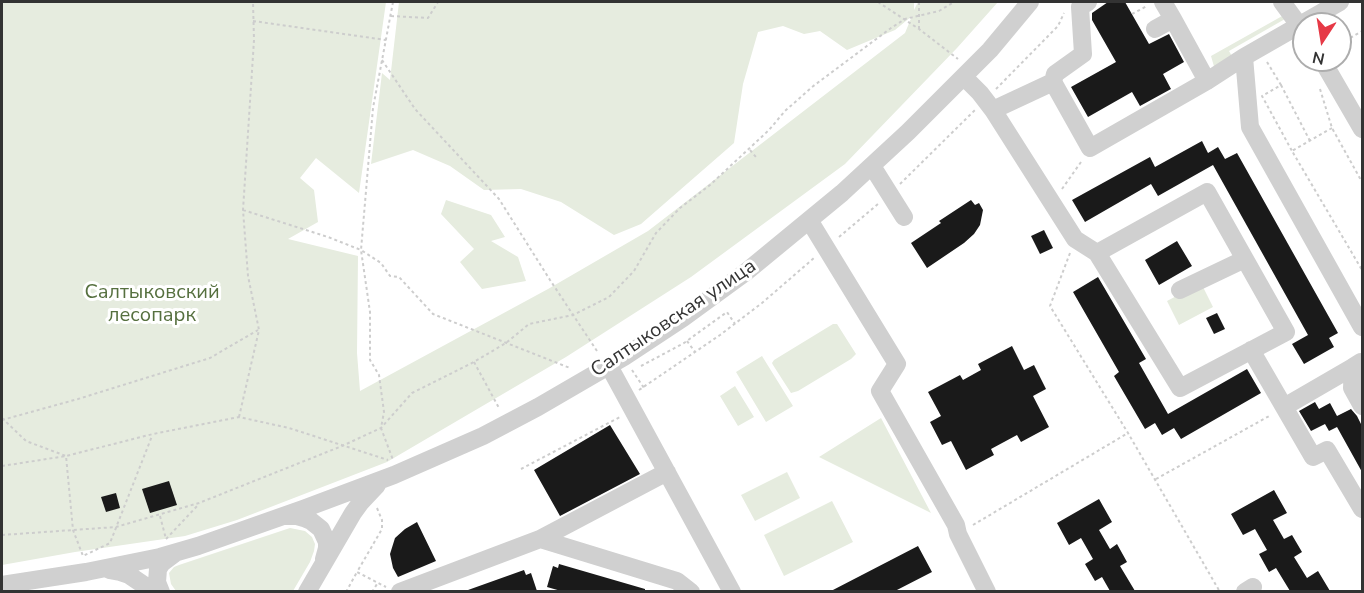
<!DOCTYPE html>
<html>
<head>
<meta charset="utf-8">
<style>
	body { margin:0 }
	#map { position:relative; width:1364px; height:593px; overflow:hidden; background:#fff; font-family:"Nunito Sans",sans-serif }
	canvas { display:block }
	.frame { position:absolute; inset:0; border:3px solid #333; pointer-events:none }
	.north { position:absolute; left:1292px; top:12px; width:60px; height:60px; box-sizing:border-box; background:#fff; border:2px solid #adadad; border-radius:50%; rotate:192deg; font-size:16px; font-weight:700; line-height:24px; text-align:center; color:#333 }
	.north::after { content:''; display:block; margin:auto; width:21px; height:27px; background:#e63946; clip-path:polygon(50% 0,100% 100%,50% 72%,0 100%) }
</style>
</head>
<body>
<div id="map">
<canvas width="1364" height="593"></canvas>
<div class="frame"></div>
<div class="north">N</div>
</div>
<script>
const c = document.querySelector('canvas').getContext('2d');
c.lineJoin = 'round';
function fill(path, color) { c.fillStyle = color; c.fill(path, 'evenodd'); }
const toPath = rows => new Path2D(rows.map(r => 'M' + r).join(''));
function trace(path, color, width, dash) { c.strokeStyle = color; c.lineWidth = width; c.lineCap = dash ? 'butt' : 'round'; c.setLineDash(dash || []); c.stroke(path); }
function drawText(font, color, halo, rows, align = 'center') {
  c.font = font + ' "Nunito Sans",sans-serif'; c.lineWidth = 6; c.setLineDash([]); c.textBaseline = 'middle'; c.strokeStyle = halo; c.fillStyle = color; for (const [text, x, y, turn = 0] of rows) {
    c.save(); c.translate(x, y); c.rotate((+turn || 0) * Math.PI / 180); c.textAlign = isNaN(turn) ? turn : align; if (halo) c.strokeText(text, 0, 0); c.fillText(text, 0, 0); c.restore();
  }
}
fill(toPath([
	[2,2,386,2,359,193,316,158,300,178,314,190,318,222,288,239,358,256,357,353,360,391,548,289,648,231,905,33,912,16,895,30,847,50,820,31,804,34,783,26,758,32,743,84,734,143,641,224,614,235,561,202,521,189,484,190,450,166,413,150,371,164,382,73,390,80,399,2,914,2,914,10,918,2,998,2,957,48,845,164,691,277,566,357,387,462,237,520,185,536,75,552,2,565],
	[1284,15,1285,19,1229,51,1233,58,1215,70,1211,56],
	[446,200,491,215,505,237,491,241,518,257,526,281,482,289,460,262,474,249,441,214],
	[1201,283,1213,307,1179,325,1167,301],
	[833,324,837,324,856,354,851,359,798,391,791,393,773,365,772,363,774,360],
	[762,356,793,406,766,422,736,372],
	[735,386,754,417,738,426,720,396],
	[881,418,931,513,819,457],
	[787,472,800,498,755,521,741,495],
	[832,501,853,542,784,576,764,535],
	[290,528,305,531,312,537,315,544,314,551,310,562,293,591,176,591,171,584,169,573,174,567,179,565]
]), '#e6ecdf');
fill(toPath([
	[1108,2,1125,2,1149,44,1169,34,1184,62,1163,74,1171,89,1140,106,1132,92,1088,117,1071,87,1116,62,1092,20,1092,13],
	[1202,141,1208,153,1218,147,1225,159,1237,153,1338,333,1329,338,1334,347,1304,364,1292,344,1308,335,1213,165,1158,196,1151,184,1085,222,1072,200,1150,157,1155,167],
	[971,200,975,205,979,203,983,210,980,225,974,234,964,243,927,268,911,243,941,223,939,221],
	[1044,230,1053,248,1040,254,1031,236],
	[1177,241,1192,266,1159,285,1145,260],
	[1098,277,1146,359,1139,363,1168,414,1247,369,1261,393,1181,439,1174,428,1162,435,1155,423,1145,429,1114,376,1119,372,1073,292],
	[1217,313,1225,329,1214,334,1206,318],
	[1012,346,1024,370,1034,365,1046,389,1033,396,1049,427,1021,442,1017,435,991,449,994,455,966,470,951,441,942,445,930,422,941,416,928,392,960,375,963,380,981,370,978,364],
	[1315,402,1319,409,1330,403,1337,416,1351,409,1357,416,1362,426,1362,472,1337,427,1329,431,1325,424,1311,431,1299,411],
	[610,425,640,474,560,516,534,470],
	[169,481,177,505,150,513,142,489],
	[1274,490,1287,513,1273,520,1284,539,1292,535,1302,552,1294,557,1307,578,1318,571,1330,591,1290,591,1276,568,1269,572,1259,554,1267,550,1255,529,1243,535,1231,514],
	[116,493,120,508,106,512,101,497],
	[1099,499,1112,522,1099,530,1110,549,1117,544,1127,562,1120,566,1135,591,1110,591,1102,577,1095,581,1085,564,1093,559,1081,538,1069,545,1057,523],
	[417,522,436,561,398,577,393,568,390,554,395,538,405,529],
	[918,546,932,572,895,591,831,591],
	[559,564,645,589,645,591,561,591,547,587,553,566,558,568],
	[524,570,526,575,531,573,537,591,468,591,468,590]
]), '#1a1a1a');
trace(toPath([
	[393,2,373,108,361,250,381,263,390,276,399,277,433,314,570,368],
	[878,2,919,29,958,59],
	[919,2,919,29],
	[1132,14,1147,6],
	[391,16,428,18,438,2],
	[253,21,386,40],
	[1340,35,1349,39],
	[1340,44,1362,31],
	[382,60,415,109,499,199,550,280,597,351],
	[1267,62,1281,85,1262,96,1292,151],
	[1281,85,1310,141],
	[996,89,1058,26,1064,13],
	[1320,89,1332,128,1362,182],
	[1332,128,1292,151,1362,270],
	[750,150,756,157],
	[900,184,975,110],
	[1062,189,1081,162],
	[243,210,328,237,361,250,370,312,370,360,379,375,384,412,381,428,393,460],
	[839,237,878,204],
	[1070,253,1050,306,1128,433,1220,592],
	[687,341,695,352],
	[474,362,499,408],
	[641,366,684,343,727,312,735,324],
	[632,370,644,388],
	[639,390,720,335,762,303,814,258],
	[239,417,259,330,248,276,243,210,254,40,253,2],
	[2,418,26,441,66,456,73,530,83,556,110,543,152,436],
	[2,420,78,399,210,358,258,330],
	[2,466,66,456,153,434,239,417,289,428,388,460],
	[521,469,620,417],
	[1156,479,1271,415],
	[377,508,382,520,382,529,357,572,386,587],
	[160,516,166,539],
	[973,525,1128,433],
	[2,535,116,527,199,503,342,446,381,428,412,393,472,363,506,343,529,324,573,315,609,297,634,271,656,233,680,208,710,185,769,130,785,111,812,87,891,28,905,19,939,11,954,2],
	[166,539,199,504],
	[346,592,357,572],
	[372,592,377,584]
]), '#cdcdcd', 2, [3, 3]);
trace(toPath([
	[1163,2,1173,19],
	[1282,2,1304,32],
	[1155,29,1173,19,1207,81],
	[1244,57,1250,127,1362,327],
	[1322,60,1362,129],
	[964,77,980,93,993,110,1075,239,1097,253,1180,388,1286,332,1207,192,1097,253],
	[1053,82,1055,74,1083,54,1080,7,1088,2],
	[993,110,1053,82,1090,148,1207,81,1244,57,1340,2],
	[872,166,904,217],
	[809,220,897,364,880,391,956,525,958,534,987,592],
	[1180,290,1245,259],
	[1251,350,1313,457,1327,450,1362,509],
	[1361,362,1353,367,1352,388,1362,406],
	[609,366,732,592],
	[1284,407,1353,367],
	[285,516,297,516,304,518,311,521,321,529,327,542,327,548,324,559],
	[540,539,667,472],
	[109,570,120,572,129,575,154,592],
	[2,585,86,572,160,557,198,546,303,509,394,475,483,436,538,407,624,357,683,318,746,272,842,193,908,132,990,50,1030,2],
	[161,592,157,582,158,569,162,563,174,554],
	[307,592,353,513,361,502,377,485],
	[400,592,540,539,677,581,691,592],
	[1245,592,1253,587]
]), '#d0d0d0', 18);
drawText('20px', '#56703f', '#fff', [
	["Салтыковский",152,293],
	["лесопарк",152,316]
]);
drawText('20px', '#333', '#fff', [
	["Салтыковская улица",674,319,-34]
]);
</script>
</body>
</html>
